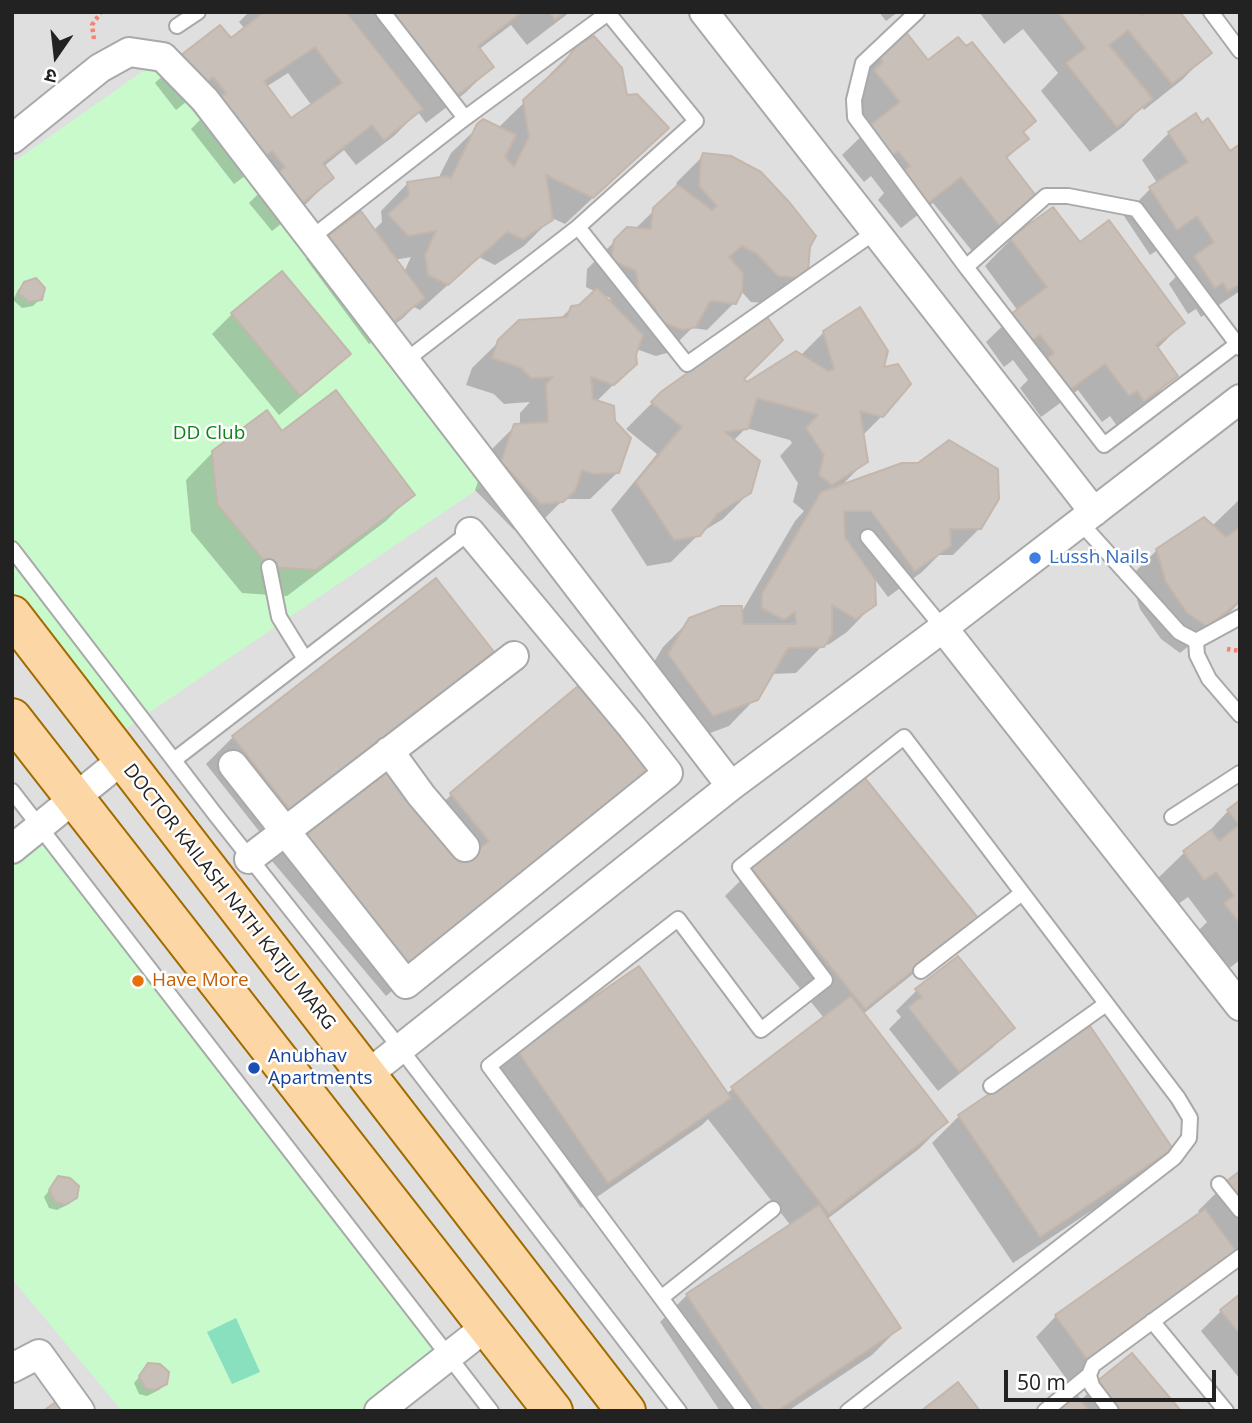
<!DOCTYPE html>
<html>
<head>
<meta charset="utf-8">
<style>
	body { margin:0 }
	#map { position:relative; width:1252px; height:1423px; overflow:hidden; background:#f2efe9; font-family:"Open Sans","Noto Sans Devanagari",sans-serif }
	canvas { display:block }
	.frame { position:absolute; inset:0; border:14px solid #222; pointer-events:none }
	.north { position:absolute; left:21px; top:21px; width:70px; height:70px; -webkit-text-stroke:5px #fff; paint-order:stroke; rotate:194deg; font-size:19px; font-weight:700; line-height:28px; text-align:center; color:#222 }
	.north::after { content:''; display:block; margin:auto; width:24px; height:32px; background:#222; clip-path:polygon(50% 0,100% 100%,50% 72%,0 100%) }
	.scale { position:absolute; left:1004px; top:1370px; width:212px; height:32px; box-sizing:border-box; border:4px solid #222; border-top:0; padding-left:9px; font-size:21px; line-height:24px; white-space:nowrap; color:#222; -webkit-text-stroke:5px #fff; paint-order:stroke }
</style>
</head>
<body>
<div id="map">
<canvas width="1252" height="1423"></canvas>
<div class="frame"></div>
<div class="north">उ</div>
<div class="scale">50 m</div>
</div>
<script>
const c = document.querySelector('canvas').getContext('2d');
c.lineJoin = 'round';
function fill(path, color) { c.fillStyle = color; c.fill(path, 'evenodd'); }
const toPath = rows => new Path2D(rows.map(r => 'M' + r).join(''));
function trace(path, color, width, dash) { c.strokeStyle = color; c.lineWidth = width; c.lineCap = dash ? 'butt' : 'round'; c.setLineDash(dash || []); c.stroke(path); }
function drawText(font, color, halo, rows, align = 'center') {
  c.font = font + ' "Open Sans",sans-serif'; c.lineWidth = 5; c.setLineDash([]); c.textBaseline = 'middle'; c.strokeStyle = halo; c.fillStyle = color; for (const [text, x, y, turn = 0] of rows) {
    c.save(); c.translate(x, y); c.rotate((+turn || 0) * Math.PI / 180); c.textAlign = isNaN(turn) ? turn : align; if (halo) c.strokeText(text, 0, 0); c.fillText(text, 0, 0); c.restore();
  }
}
fill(toPath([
	[12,12,1240,12,1240,1411,12,1411]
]), '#e0dfdf');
fill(toPath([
	[163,57,494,478,109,740,12,615,12,163],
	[40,833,437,1355,365,1411,122,1411,12,1279,12,855]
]), '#c8facc');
fill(toPath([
	[236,1318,260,1372,232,1384,207,1332]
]), '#88e0be');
fill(toPath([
	[249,12,570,12,527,45,511,25,478,50,492,67,465,93,426,123,418,112,394,136,356,165,344,150,323,167,332,178,305,205,272,231,249,203,258,194,245,176,234,184,191,129,200,120,186,102,176,110,155,83,182,57,220,27,230,40,245,29,239,22],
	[288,73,312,106,291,120,266,87],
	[879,12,898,12,886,21],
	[979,12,1138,12,1142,17,1209,52,1183,79,1144,110,1142,107,1124,126,1090,152,1041,91,1058,73,1023,29,1004,44],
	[578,46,625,97,667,128,565,224,552,218,524,246,495,265,479,257,420,310,414,307,403,318,369,344,306,259,326,239,373,231,382,222,381,211,407,184,438,179,451,153,479,126,498,128,542,85,550,74],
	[411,257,404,272,394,260],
	[878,56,928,62,1022,133,1027,139,1005,160,1035,197,973,252,933,203,901,228,878,200,884,193,871,176,864,182,842,155,872,126,849,98,852,83],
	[1169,133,1229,153,1240,146,1240,291,1201,317,1196,309,1188,314,1169,284,1186,266,1170,242,1150,255,1124,216,1150,189,1158,184,1142,160],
	[704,155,808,246,806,271,776,304,751,302,741,291,734,303,707,330,692,328,667,353,656,356,636,349,635,363,596,402,618,472,590,499,564,499,535,528,514,530,475,490,488,453,515,426,520,426,520,413,530,402,504,404,494,394,466,385,472,368,519,322,560,319,571,308,580,307,596,292,586,287,587,269,615,241,634,230,675,190,677,182],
	[600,293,610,298,611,305],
	[1011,239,1079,245,1183,323,1157,349,1176,375,1149,402,1117,426,1110,416,1102,422,1078,390,1041,417,1020,388,1028,380,1013,360,1004,367,986,342,1018,311,985,266],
	[24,283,40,299,33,306,22,308,13,300,18,290],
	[232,314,348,354,328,374,279,415,212,334],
	[824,332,881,369,882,416,862,436,866,461,841,486,980,528,953,555,939,555,922,572,888,597,873,577,874,604,847,632,828,645,825,643,796,673,771,674,756,698,729,726,686,742,642,682,663,647,690,620,741,613,795,521,804,511,793,502,798,483,780,456,792,443,790,440,746,428,733,441,750,492,723,519,700,533,671,562,647,566,611,510,657,454,626,429,663,392,741,379,747,385,800,356],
	[282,433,413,494,386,521,287,596,242,593,191,531,186,480,213,452],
	[1240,499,1240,602,1227,615,1180,653,1161,639,1140,609,1130,577,1157,550,1212,526],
	[436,580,270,845,206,764,233,737],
	[578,688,622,798,386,996,272,861,299,834,425,820,451,795],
	[1240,803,1240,960,1227,970,1198,931,1207,922,1188,897,1177,905,1157,879,1184,853,1202,839,1228,811],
	[752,869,949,945,863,1014,946,1122,919,1149,826,1220,899,1328,872,1355,788,1411,720,1411,660,1322,687,1295,791,1226,708,1119,702,1125,581,1208,491,1078,518,1051,726,1094,824,1018,725,896],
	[957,958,1012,1028,992,1048,938,1091,889,1029,901,1017,896,1011,916,991],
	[959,1116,1171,1148,1145,1175,1013,1263,932,1143],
	[1240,1173,1240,1264,1216,1275,1068,1381,1036,1337,1056,1316,1201,1214,1198,1211,1225,1184],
	[59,1178,76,1198,69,1204,57,1210,49,1208,44,1197],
	[1240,1296,1240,1379,1201,1331,1221,1311],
	[149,1365,166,1384,159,1390,147,1396,139,1394,134,1383],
	[1097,1384,1178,1411,1051,1411,1079,1402]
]), '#0003');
const building = toPath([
	[264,12,346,12,423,109,384,140,372,125,323,163,334,178,299,206,275,175,285,167,272,151,262,159,216,101,226,93,213,77,203,84,181,55,220,25,231,38,264,12],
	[315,47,342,83,291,118,264,81,315,47],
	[387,12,522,12,478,46,494,67,454,98,387,12],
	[549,12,565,12,555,20,549,12],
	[1058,12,1140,12,1142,15,1145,12,1180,12,1212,53,1172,84,1128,30,1109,45,1153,99,1117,127,1066,63,1086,48,1058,12],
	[906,32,928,60,958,37,966,46,972,42,1036,121,1023,132,1029,139,1006,157,1037,197,1000,226,961,177,928,203,903,172,910,166,898,151,891,157,868,127,900,102,874,70,883,62,877,55,906,32],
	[594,36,622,68,627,95,637,94,669,128,593,198,546,175,553,220,523,239,507,232,448,285,428,275,425,255,436,231,408,236,388,214,409,195,407,182,447,176,451,178,477,124,483,119,516,135,505,157,514,167,529,137,523,100,564,63,577,45,594,36],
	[1196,113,1202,123,1208,118,1230,151,1240,144,1240,284,1228,291,1223,283,1215,288,1194,256,1214,242,1197,216,1177,230,1149,187,1188,162,1168,132,1196,113],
	[703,153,731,156,761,172,790,203,816,236,810,247,808,272,804,278,778,276,757,254,742,246,729,257,743,273,742,292,736,304,710,301,696,327,683,330,660,321,655,308,639,290,636,271,611,260,614,240,627,227,651,229,653,208,678,185,712,210,717,206,699,186,701,158,703,153],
	[1053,207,1080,242,1109,220,1185,323,1156,345,1178,376,1144,401,1137,391,1129,396,1105,364,1068,391,1046,360,1054,353,1040,335,1031,341,1011,314,1047,287,1010,238,1053,207],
	[361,211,425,298,390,325,325,238,361,211],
	[282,271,351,354,300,396,231,313,282,271],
	[36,278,45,288,42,300,29,302,18,293,24,282,36,278],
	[597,288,643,335,636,355,637,364,614,385,591,377,593,399,614,406,615,421,631,438,619,473,594,474,582,470,575,491,563,502,541,504,501,462,514,424,548,422,546,384,553,377,531,378,521,368,492,358,498,340,519,320,567,317,571,306,579,305,597,288],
	[860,307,888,351,884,367,898,364,911,384,883,417,860,411,868,462,832,485,819,475,824,455,806,428,818,415,816,414,757,398,748,429,725,432,760,461,751,493,718,513,700,536,674,540,636,482,682,427,651,402,662,391,767,317,783,340,744,379,747,382,796,351,828,371,834,369,823,331,860,307],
	[336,390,415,495,316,570,269,567,217,504,212,451,267,410,282,431,336,390],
	[949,440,998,469,999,499,981,529,950,529,951,546,915,571,871,511,844,511,845,537,875,580,876,605,856,619,832,605,832,634,824,647,788,648,758,700,713,716,668,654,689,618,721,606,742,606,743,624,796,624,795,612,784,620,762,608,762,594,821,492,902,463,918,463,949,440],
	[1204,517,1226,537,1240,527,1240,601,1208,627,1187,613,1166,582,1156,549,1204,517],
	[436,578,502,662,298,820,232,736,436,578],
	[578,686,651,772,414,970,298,833,385,766,461,863,489,841,450,793,578,686],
	[864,777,978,918,865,1009,751,868,864,777],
	[1240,800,1240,924,1224,903,1234,896,1216,872,1204,880,1183,851,1211,830,1219,841,1239,825,1227,810,1240,800],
	[958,956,1015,1028,959,1072,908,1007,922,997,915,989,958,956],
	[639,966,731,1098,608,1183,517,1050,639,966],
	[851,996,948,1122,829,1214,731,1087,851,996],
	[1090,1026,1173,1149,1040,1237,958,1115,1090,1026],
	[1240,1171,1240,1203,1224,1183,1240,1171],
	[58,1176,70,1178,79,1186,77,1198,65,1205,55,1202,49,1190,58,1176],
	[819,1205,901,1328,777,1411,764,1411,686,1294,819,1205],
	[1205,1209,1239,1255,1089,1362,1055,1315,1205,1209],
	[1240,1294,1240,1334,1220,1310,1240,1294],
	[1132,1353,1181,1411,1119,1411,1095,1383,1132,1353],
	[148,1363,160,1364,169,1372,167,1384,155,1390,145,1388,139,1376,148,1363],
	[958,1382,980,1411,921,1411,958,1382],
	[1073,1391,1089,1411,1048,1411,1073,1391],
	[60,1399,68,1411,43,1411,60,1399]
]);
fill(building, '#c7bfb8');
trace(building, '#c4b6ab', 2);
const lane = toPath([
	[383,12,465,118],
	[917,12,863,63,854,100,855,117,966,267,1104,445,1240,342],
	[1211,12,1240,51],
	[177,26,198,12],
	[578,227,687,364,875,232],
	[311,238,465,118,608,13,696,121,578,227,405,361],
	[966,267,1046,196,1068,196,1136,209,1240,348],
	[1080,522,1179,632,1196,641],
	[868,537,943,628],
	[12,549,215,814,400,1048,679,1411],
	[269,567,279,617,305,659],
	[1196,641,1197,655,1209,679,1240,715],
	[1196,641,1240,617],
	[174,760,470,532],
	[12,791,491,1411],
	[1172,817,1240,773],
	[921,971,1022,893],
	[991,1086,1106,1004],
	[1219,1184,1240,1210],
	[661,1298,773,1209],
	[1152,1321,1226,1411],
	[745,1411,489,1066,678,919,761,1030,825,980,740,867,904,737,1178,1098,1190,1118,1189,1138,1174,1158,848,1411],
	[1045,1411,1089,1375],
	[1111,1411,1092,1386,1089,1375,1093,1365,1240,1257]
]);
const street = toPath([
	[704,12,1094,512],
	[12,139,100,68,129,52,163,57,205,100,731,786],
	[943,628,1240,1006],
	[389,751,421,795,465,847],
	[233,765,406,984,668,773,632,727,470,532],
	[12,849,123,759],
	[249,859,514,656],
	[367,1075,731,786,943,628,1240,399],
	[12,1368,39,1354,80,1411],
	[379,1411,487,1326]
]);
const primary = toPath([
	[12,615,626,1411],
	[12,718,553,1411]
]);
trace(lane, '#a9a9a9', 18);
trace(street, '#a9a9a9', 32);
trace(primary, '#a06b00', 42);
trace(toPath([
	[94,39,92,25,101,12],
	[1227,649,1240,651]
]), '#fa8072', 4.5, [3.5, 3.5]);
trace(lane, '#fff', 14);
trace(street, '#fff', 28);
trace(primary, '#fcd6a4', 38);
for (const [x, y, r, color] of [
	[1035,558,7,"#3f7fe0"],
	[138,981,7,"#e8710a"],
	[254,1068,7,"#1a4fb4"]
]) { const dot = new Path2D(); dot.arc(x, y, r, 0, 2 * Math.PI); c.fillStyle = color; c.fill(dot); trace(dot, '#fff', 2.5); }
drawText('19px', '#0c8416', '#fff', [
	["DD Club",209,434]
]);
drawText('19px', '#366cbe', '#fff', [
	["Lussh Nails",1049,558]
], 'left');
drawText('19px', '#222', '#fff', [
	["DOCTOR KAILASH NATH KATJU MARG",229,897,52]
]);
drawText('19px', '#c56008', '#fff', [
	["Have More",152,981]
], 'left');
drawText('19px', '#164399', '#fff', [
	["Anubhav",268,1057],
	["Apartments",268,1079]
], 'left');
</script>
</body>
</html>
